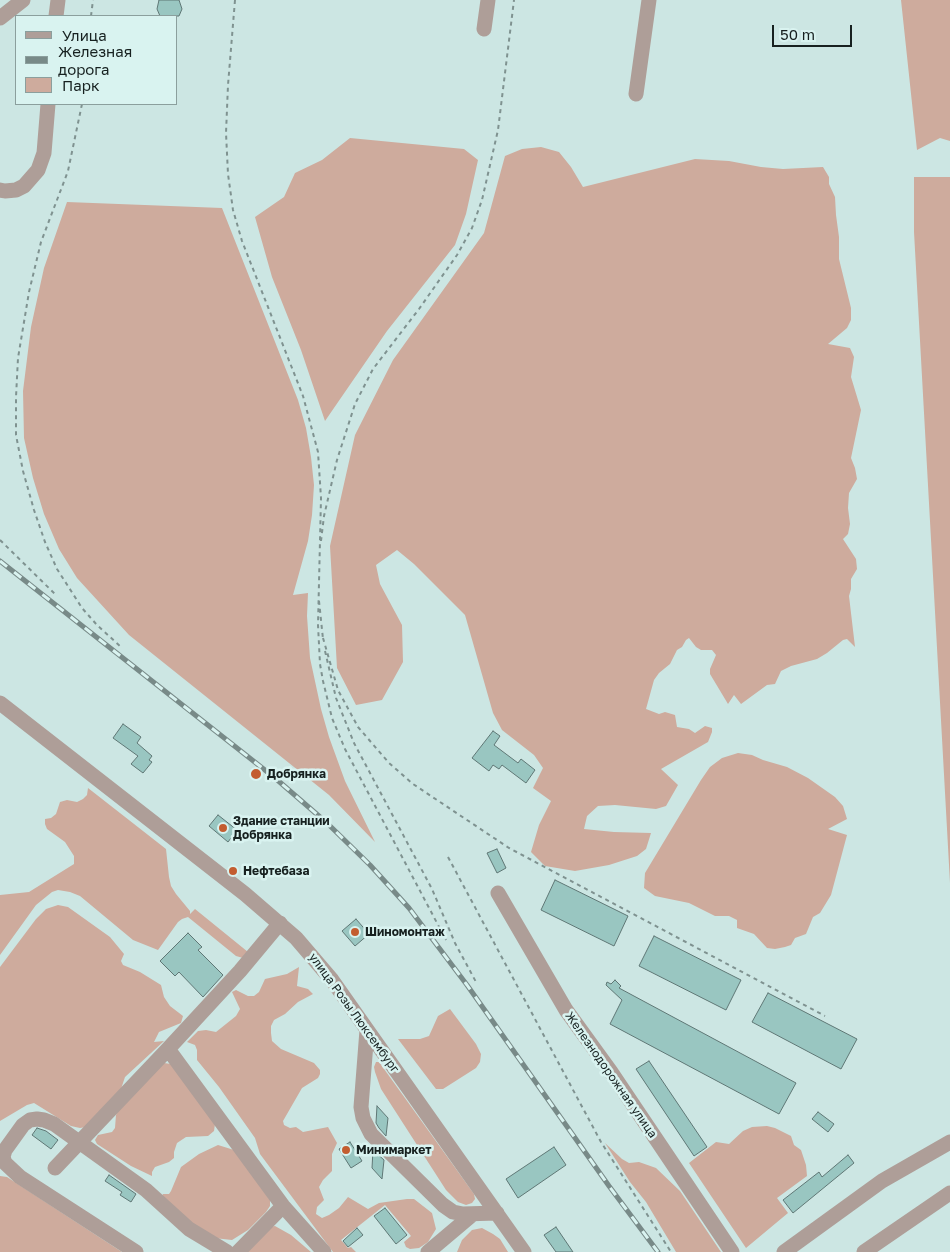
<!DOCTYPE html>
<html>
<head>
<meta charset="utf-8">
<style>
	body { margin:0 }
	#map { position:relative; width:950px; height:1252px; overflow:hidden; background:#cce6e3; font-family:"Golos Text",sans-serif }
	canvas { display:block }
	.legend { position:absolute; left:15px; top:15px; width:162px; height:90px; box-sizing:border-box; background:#d9f3f0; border:1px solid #8b9f9d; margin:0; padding:6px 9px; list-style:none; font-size:15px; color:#172120 }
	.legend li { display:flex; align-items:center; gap:10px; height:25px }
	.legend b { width:25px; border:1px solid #8b9f9d }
	.scale { position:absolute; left:772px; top:25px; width:80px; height:22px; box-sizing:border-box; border:2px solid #172120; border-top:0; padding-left:6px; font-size:15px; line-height:18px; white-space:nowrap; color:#172120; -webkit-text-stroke:4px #d9f3f0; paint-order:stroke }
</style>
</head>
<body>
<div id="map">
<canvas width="950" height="1252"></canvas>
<ul class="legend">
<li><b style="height:6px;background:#ae9e98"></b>Улица</li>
<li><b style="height:6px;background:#788a88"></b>Железная дорога</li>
<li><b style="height:14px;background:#ceab9d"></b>Парк</li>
</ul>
<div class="scale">50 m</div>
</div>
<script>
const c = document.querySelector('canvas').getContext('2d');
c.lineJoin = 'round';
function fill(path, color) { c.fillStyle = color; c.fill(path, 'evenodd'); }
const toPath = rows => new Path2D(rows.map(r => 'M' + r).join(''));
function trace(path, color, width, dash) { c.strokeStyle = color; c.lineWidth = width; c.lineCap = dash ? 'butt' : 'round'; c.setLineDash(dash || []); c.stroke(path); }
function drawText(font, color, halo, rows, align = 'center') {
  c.font = font + ' "Golos Text",sans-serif'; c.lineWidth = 5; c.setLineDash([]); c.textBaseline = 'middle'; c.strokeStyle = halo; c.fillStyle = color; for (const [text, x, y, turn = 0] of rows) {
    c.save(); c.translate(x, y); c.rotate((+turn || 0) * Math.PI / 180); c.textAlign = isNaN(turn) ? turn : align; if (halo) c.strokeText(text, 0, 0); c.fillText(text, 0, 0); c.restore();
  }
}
fill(toPath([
	[901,0,950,0,950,141,940,138,917,150],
	[350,138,464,149,478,160,466,214,455,245,387,331,325,421,301,350,272,277,255,217,284,197,295,173,322,160],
	[541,147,559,152,571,167,583,187,695,159,729,161,761,167,783,169,823,167,829,177,829,184,835,197,836,215,839,237,839,259,851,308,851,320,847,328,828,344,850,348,854,357,851,377,861,410,851,458,855,468,857,479,849,493,848,508,850,524,848,534,843,539,856,559,857,569,851,579,851,589,849,596,855,647,847,639,843,640,827,653,817,659,791,666,781,671,775,684,767,685,741,704,734,695,728,704,710,674,710,669,716,655,712,650,701,650,696,647,689,638,686,640,682,647,677,650,670,664,659,673,654,680,646,709,659,714,665,712,675,715,677,727,689,729,695,733,705,726,712,728,712,732,708,742,661,769,678,785,666,806,656,809,615,805,598,806,587,816,584,829,614,832,651,833,646,849,637,856,609,865,575,871,545,866,531,852,539,825,551,801,533,788,543,768,534,755,502,730,493,713,465,615,414,564,397,550,376,565,380,584,402,625,403,662,382,700,356,705,337,668,330,546,355,435,393,360,484,233,505,156,522,149],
	[914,177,950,177,950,883,914,232],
	[67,202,222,208,298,400,306,428,311,457,314,485,312,515,308,541,293,595,308,593,307,616,310,658,321,709,329,737,345,781,375,842,329,795,129,635,77,578,59,549,44,514,33,478,24,438,23,391,31,327,44,268],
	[738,753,752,755,763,760,787,767,808,778,835,797,843,806,847,819,828,829,847,835,831,895,820,913,813,917,806,934,795,938,791,945,785,947,775,949,767,948,754,934,737,928,737,920,729,916,715,916,689,903,655,896,644,888,645,873,701,780,710,767,722,758],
	[88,788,166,849,169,877,171,886,176,894,190,911,190,914,195,909,248,952,243,958,236,956,188,917,182,919,178,922,158,950,133,940,80,896,70,892,58,890,52,892,36,905,0,955,0,895,29,892,74,864,74,856,65,842,47,829,45,824,45,819,51,818,56,814,60,802,67,800,77,802,83,799,87,795],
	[58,905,68,907,110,937,124,954,121,961,123,965,140,972,161,985,164,997,170,1006,183,1016,181,1023,159,1032,154,1042,164,1041,125,1077,119,1095,86,1127,80,1128,71,1126,34,1103,27,1105,0,1121,0,967,36,919,46,909],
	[299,967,297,986,308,989,313,994,298,1002,285,1014,274,1020,271,1026,271,1033,272,1041,281,1049,314,1063,320,1070,320,1074,318,1078,302,1088,283,1121,284,1125,290,1128,296,1127,303,1132,328,1127,337,1143,332,1154,332,1171,323,1180,319,1187,324,1200,317,1207,316,1214,322,1218,329,1215,339,1208,348,1197,368,1209,379,1203,407,1199,414,1199,432,1213,436,1229,428,1242,419,1248,410,1249,406,1247,404,1242,411,1236,385,1205,341,1240,348,1248,351,1247,356,1252,333,1252,260,1154,255,1138,219,1087,197,1060,197,1050,195,1045,187,1042,198,1031,206,1030,216,1032,236,1016,240,1009,232,992,236,990,248,996,254,996,259,992,265,979,287,974],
	[450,1009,476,1044,481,1054,480,1062,476,1068,443,1089,436,1089,398,1039,420,1039,429,1036,438,1016],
	[376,1062,379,1062,474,1194,475,1199,472,1203,466,1205,458,1202,446,1190,381,1089,375,1072,374,1067],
	[164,1063,171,1064,215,1124,214,1131,208,1136,186,1137,177,1143,174,1152,174,1158,169,1162,155,1167,152,1172,152,1176,131,1166,97,1144,95,1140,98,1135,112,1132,115,1128,116,1115,120,1108],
	[767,1126,775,1128,791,1136,794,1145,801,1150,806,1165,807,1176,777,1198,788,1213,746,1248,689,1163,716,1142,729,1144,743,1131,752,1127],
	[605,1143,622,1159,629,1163,639,1162,656,1168,680,1191,721,1252,676,1252,646,1202,630,1182],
	[218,1145,234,1150,270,1200,270,1206,266,1212,248,1230,232,1240,214,1238,202,1233,162,1196,163,1194,169,1194,171,1191,181,1167,199,1154],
	[0,1176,7,1177,122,1252,0,1252],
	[275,1226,291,1235,311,1252,247,1252,269,1227],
	[482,1228,493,1234,500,1239,508,1252,457,1252,462,1240,472,1230]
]), '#ceab9d');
const building = toPath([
	[159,0,179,0,182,9,179,16,160,16,157,9,159,0],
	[123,724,141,737,137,743,152,756,149,760,152,762,143,773,131,764,138,756,113,738,123,724],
	[493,731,500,736,494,745,518,763,521,759,535,770,526,783,502,765,499,769,493,765,489,771,472,758,493,731],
	[218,815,237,830,228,842,209,826,218,815],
	[497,849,506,868,497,873,487,853,497,849],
	[555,880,628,916,614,946,541,910,555,880],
	[356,919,369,934,355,946,342,931,356,919],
	[188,933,202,947,198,950,223,975,203,997,179,972,175,976,160,961,188,933],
	[654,936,741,980,726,1010,639,966,654,936],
	[615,980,621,986,619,988,796,1083,779,1114,610,1024,622,1000,606,985,607,982,611,984,615,980],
	[768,993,857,1039,841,1069,752,1022,768,993],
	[649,1061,707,1147,694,1156,636,1069,649,1061],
	[377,1106,388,1118,386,1136,379,1128,376,1123,377,1106],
	[818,1112,834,1124,828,1132,812,1119,818,1112],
	[37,1128,46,1131,58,1140,51,1149,32,1135,37,1128],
	[350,1142,362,1161,351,1168,339,1149,350,1142],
	[554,1147,566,1165,518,1198,506,1179,554,1147],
	[373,1150,384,1160,382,1179,372,1168,373,1150],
	[848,1155,854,1163,793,1213,783,1200,819,1172,822,1177,848,1155],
	[109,1175,136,1194,131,1202,120,1195,122,1192,105,1181,109,1175],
	[385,1208,407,1235,396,1244,374,1216,385,1208],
	[556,1227,573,1252,556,1252,544,1235,556,1227],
	[357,1228,363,1235,348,1247,343,1241,357,1228]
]);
fill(building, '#99c6c1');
trace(building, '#5f7775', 1);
trace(toPath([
	[235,0,228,85,226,133,228,174,233,210,242,241,303,396,318,452,321,498,318,625,320,664,323,681,332,718,345,749,446,940],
	[91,16,93,0],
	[82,104,68,171,41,242,29,292,18,358,16,397,16,435,23,471,34,510,45,542,57,569,82,608,97,625,121,647],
	[0,540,56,595],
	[321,541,324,516,337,460,355,404,373,369,419,309,457,255,472,228,482,200,498,130,514,0],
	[319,601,323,639],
	[323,638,338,690,358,727,389,763,413,784,509,848,825,1016],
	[325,651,336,698,354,743,432,889,455,943,476,982],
	[448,857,601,1142,671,1252]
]), '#7f9290', 2, [4, 4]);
trace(toPath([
	[56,16,58,0],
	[0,18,23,0],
	[484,29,488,0],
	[636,94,649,0],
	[0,190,5,191,16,190,24,186,38,170,44,153,48,104],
	[0,703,245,894,296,938,332,980,524,1252],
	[498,893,566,1010,611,1072,732,1252],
	[367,1030,361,1107,363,1118,371,1134,443,1205,453,1212,463,1214,497,1213],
	[168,1049,283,1206,324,1252],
	[55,1168,168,1049,240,971,280,923],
	[136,1252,20,1177,5,1163,3,1157,5,1150,23,1125,30,1120,37,1119,44,1120,54,1124,146,1190,189,1229,227,1252],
	[238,1252,283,1206],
	[428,1252,473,1214],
	[784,1252,882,1181,950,1142],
	[864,1252,950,1193]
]), '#ae9e98', 15);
const rail = toPath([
	[0,561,275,778,327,823,370,865,409,908,467,985,609,1186,658,1252]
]);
trace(rail, '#788a88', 5);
trace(rail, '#d9f3f0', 3, [9]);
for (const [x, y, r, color] of [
	[256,774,6,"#c35d30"],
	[223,828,5,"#c35d30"],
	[233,871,5,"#c35d30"],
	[355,932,5,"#c35d30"],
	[346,1150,5,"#c35d30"]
]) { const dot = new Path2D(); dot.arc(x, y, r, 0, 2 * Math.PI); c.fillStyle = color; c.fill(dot); trace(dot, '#d9f3f0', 2); }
drawText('bold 12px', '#172120', '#d9f3f0', [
	["Добрянка",267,774],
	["Здание станции",233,821],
	["Добрянка",233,835],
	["Нефтебаза",243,871],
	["Шинoмонтаж",365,932],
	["Минимаркет",356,1150]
], 'left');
drawText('12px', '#172120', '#d9f3f0', [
	["улица Розы Люксембург",354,1013,54],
	["Железнодорожная улица",611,1075,55]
]);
</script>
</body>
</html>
